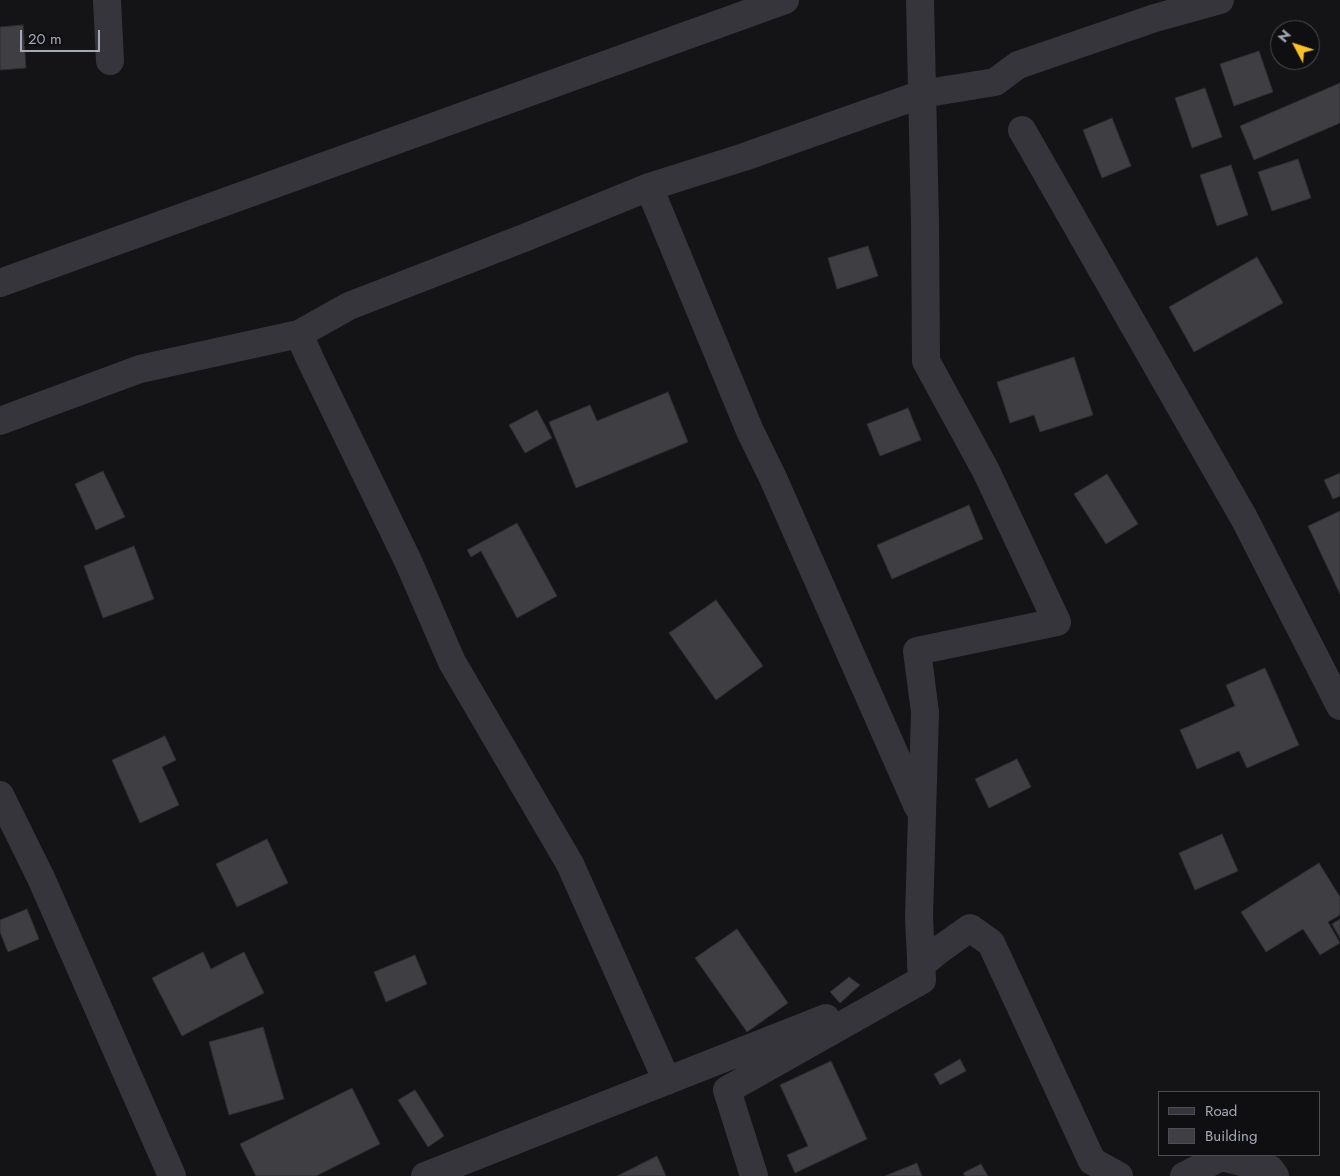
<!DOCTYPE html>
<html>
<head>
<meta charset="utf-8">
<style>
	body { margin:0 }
	#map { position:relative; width:1340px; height:1176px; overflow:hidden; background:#141416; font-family:Jost,sans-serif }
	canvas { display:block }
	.legend { position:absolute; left:1158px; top:1091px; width:162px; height:65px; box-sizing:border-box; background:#0f0f11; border:1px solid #4b4d53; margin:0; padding:6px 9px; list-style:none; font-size:15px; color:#a5a9b7 }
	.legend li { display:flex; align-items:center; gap:10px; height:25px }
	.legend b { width:25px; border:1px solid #4b4d53 }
	.north { position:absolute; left:1270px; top:20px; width:50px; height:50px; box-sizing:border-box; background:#0f0f11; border:1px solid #4b4d53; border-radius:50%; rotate:310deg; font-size:14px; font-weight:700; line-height:20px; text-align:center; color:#a5a9b7 }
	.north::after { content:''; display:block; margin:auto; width:18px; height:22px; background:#fac027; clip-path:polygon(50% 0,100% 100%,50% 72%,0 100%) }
	.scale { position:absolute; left:20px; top:30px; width:80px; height:22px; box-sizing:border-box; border:2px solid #a5a9b7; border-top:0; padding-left:6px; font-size:15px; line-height:18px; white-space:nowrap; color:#a5a9b7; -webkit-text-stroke:4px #0f0f11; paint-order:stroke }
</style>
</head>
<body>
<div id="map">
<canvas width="1340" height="1176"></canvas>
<ul class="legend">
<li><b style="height:6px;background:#35353b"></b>Road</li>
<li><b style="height:14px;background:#3e3e43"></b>Building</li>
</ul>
<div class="north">N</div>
<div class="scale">20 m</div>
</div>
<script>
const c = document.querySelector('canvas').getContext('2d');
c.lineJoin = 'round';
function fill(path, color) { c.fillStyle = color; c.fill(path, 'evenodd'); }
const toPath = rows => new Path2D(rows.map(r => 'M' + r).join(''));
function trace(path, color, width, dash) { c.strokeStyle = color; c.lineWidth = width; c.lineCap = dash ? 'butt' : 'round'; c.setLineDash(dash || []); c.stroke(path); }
const building = toPath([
	[23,25,26,68,0,70,0,27,23,25],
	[1259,51,1273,92,1234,106,1220,64,1259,51],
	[1340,83,1340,123,1254,160,1240,126,1340,83],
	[1205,88,1222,137,1192,148,1175,98,1205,88],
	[1112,118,1131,166,1102,178,1083,130,1112,118],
	[1298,159,1311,198,1272,211,1258,172,1298,159],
	[1231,165,1248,215,1217,226,1200,175,1231,165],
	[868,246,878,276,837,289,828,258,868,246],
	[1257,257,1283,303,1194,352,1169,307,1257,257],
	[1074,357,1093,415,1040,432,1034,415,1010,423,997,382,1074,357],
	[668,392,688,442,576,488,549,422,590,405,597,421,668,392],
	[908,408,921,440,880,456,867,424,908,408],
	[537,410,552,438,525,453,509,425,537,410],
	[103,471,125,517,96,530,75,484,103,471],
	[1340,473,1340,496,1333,499,1324,480,1340,473],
	[1107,474,1138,524,1106,544,1074,494,1107,474],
	[969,505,983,539,892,579,877,545,969,505],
	[1340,511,1340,594,1308,526,1340,511],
	[517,523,557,596,517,618,481,551,471,557,467,550,517,523],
	[134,546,154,599,103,618,84,566,134,546],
	[716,600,763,666,716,700,669,633,716,600],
	[1265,668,1299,745,1247,768,1239,751,1197,769,1180,730,1235,706,1226,685,1265,668],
	[165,736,176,760,162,767,179,805,140,823,112,760,165,736],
	[1017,759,1031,787,989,808,975,779,1017,759],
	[1222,834,1238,871,1195,890,1179,853,1222,834],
	[267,839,288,883,237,907,216,864,267,839],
	[1319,863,1340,897,1340,915,1328,922,1340,943,1320,955,1303,929,1266,952,1241,912,1319,863],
	[27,909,39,939,8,952,0,932,0,920,27,909],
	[1340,919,1340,938,1332,924,1340,919],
	[737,929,788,1003,747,1032,695,958,737,929],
	[203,952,211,969,244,952,264,993,182,1036,152,978,203,952],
	[415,955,427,984,386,1002,374,972,415,955],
	[849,977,860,985,840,1003,830,992,849,977],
	[263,1027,284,1099,229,1115,209,1042,263,1027],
	[960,1059,966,1071,940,1085,934,1074,960,1059],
	[831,1061,867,1139,795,1173,787,1155,808,1146,780,1085,831,1061],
	[352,1088,380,1144,316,1176,256,1176,240,1144,352,1088],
	[415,1090,444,1136,428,1147,398,1100,415,1090],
	[657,1156,666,1176,617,1176,657,1156],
	[917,1163,922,1176,885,1176,917,1163],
	[981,1164,988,1176,965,1176,963,1173,981,1164]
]);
fill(building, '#3e3e43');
trace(building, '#2e2e32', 1);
trace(toPath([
	[107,0,110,61],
	[1022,130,1244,518,1340,706],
	[649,187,750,431,773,478,918,807],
	[0,283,785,0],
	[299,334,311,361,409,563,452,662,570,864,667,1081],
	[0,421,140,369,299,334,349,306,524,238,649,187,744,157,922,94,995,82,1018,65,1155,18,1220,0],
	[0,795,41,878,172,1176],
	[921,965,939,950,970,928,991,943,1092,1161,1119,1176],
	[425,1176,826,1018],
	[754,1176,727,1090,922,980,919,917,925,712,917,651,1057,622,986,471,926,361,925,222,920,0],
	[1184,1176,1221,1157,1270,1169,1275,1176]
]), '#35353b', 28);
</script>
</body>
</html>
